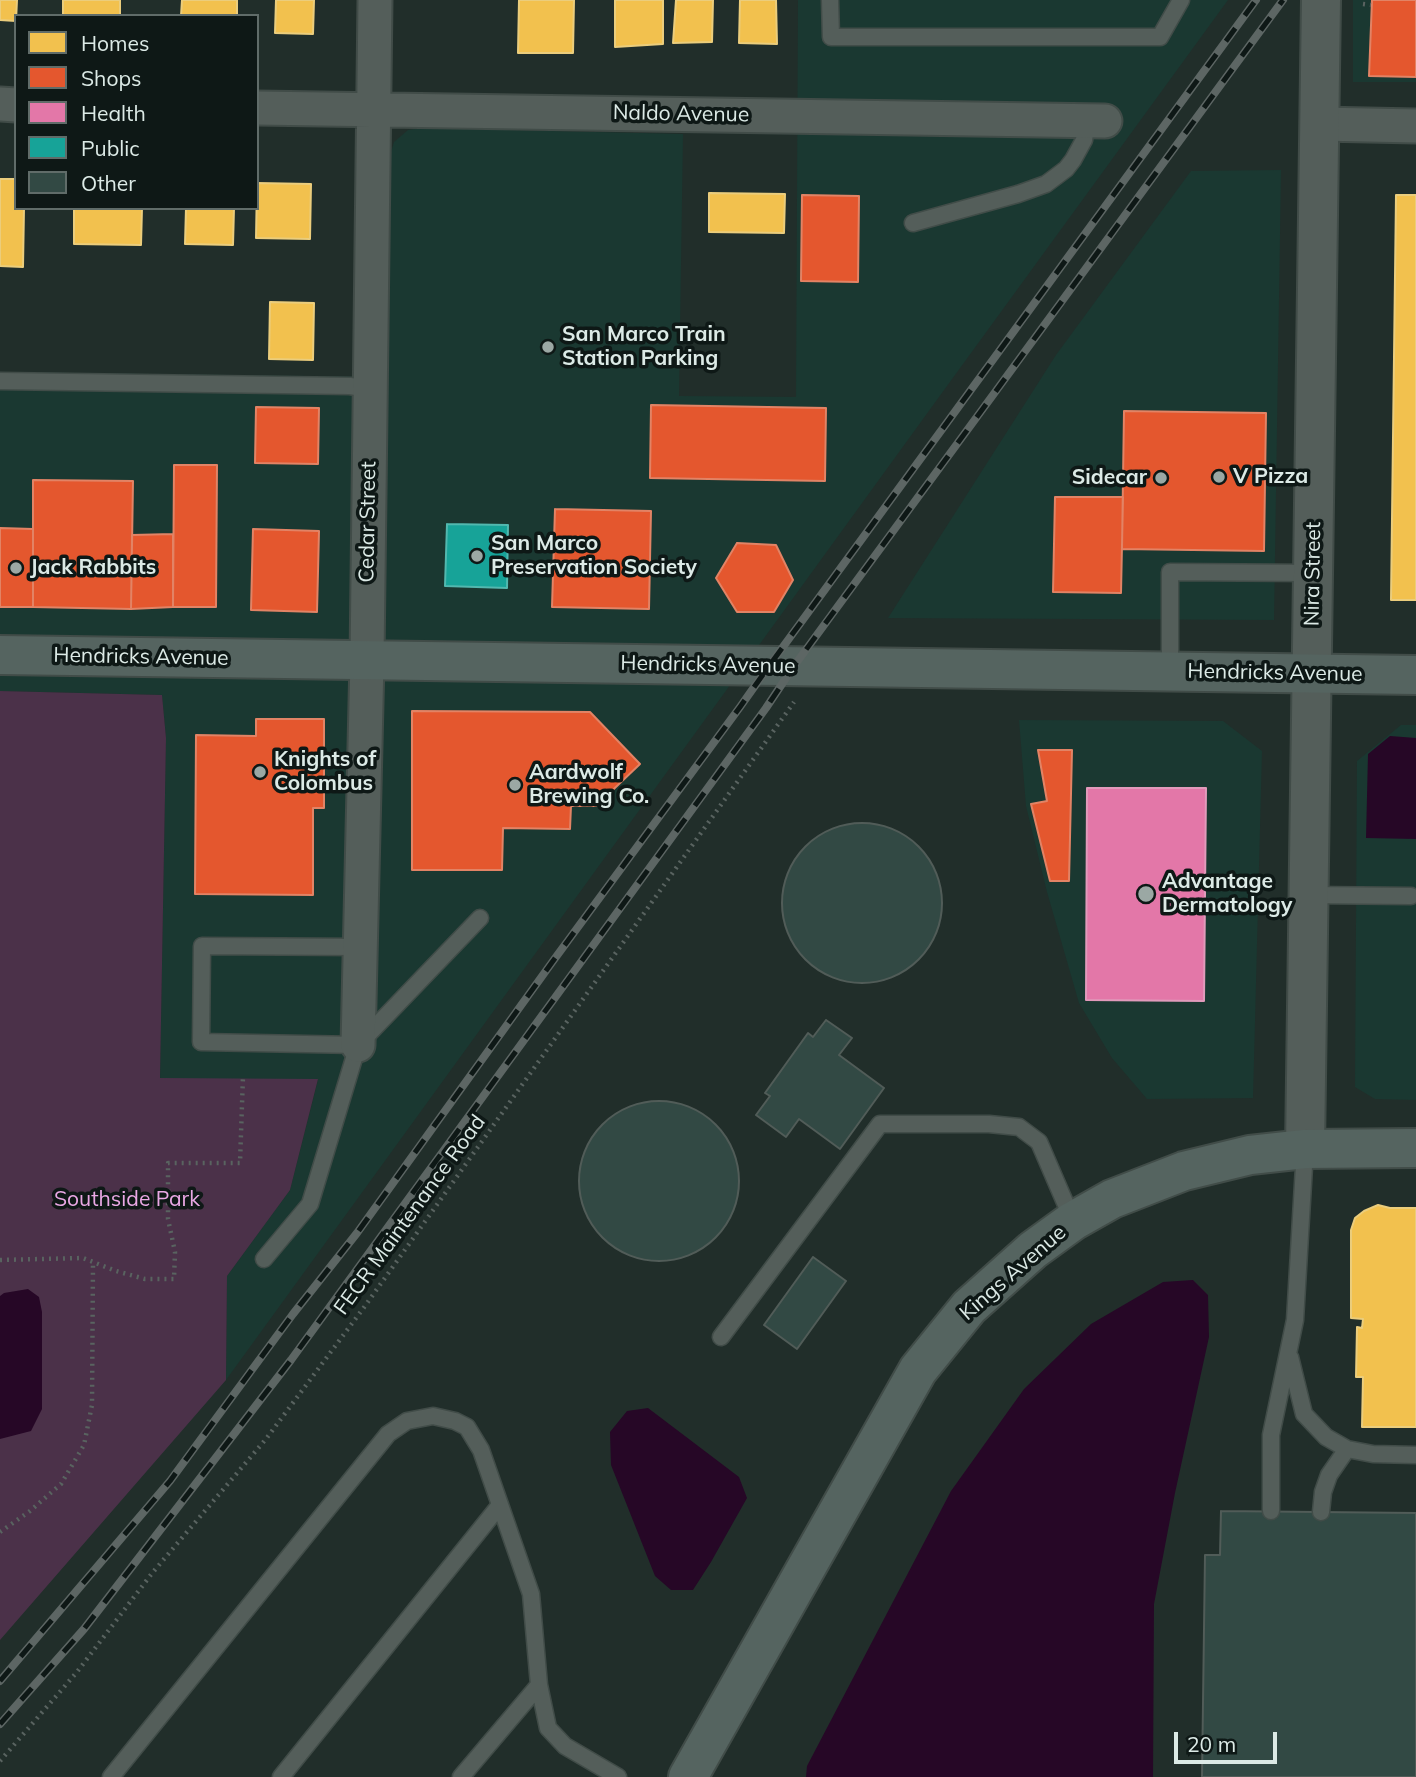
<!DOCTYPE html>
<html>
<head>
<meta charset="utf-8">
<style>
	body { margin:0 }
	#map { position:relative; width:1416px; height:1777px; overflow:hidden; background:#212e2a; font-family:Mulish,sans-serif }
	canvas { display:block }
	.legend { position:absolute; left:14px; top:14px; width:245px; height:196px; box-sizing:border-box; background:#0e1816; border:2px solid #606c69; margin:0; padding:9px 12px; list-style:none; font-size:21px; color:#dceae6 }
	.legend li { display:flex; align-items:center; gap:14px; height:35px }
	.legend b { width:35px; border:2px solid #606c69 }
	.scale { position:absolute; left:1174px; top:1732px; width:103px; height:32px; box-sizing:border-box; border:4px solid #dceae6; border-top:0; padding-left:9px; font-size:21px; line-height:24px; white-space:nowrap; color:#dceae6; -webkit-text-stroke:5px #0e1816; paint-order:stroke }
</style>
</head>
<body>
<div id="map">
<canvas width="1416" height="1777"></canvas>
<ul class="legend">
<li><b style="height:19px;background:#f2c14e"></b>Homes</li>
<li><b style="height:19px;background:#e4572e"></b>Shops</li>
<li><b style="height:19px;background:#e377a8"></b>Health</li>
<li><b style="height:19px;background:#17a398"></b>Public</li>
<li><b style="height:19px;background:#324944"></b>Other</li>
</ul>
<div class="scale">20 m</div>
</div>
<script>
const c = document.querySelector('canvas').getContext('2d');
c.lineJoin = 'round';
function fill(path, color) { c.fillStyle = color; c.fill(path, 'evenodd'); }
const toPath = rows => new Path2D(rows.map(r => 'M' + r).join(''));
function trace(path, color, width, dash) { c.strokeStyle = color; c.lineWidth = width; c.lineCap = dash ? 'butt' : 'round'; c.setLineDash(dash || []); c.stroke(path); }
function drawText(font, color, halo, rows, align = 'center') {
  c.font = font + ' Mulish,sans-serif'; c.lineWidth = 7; c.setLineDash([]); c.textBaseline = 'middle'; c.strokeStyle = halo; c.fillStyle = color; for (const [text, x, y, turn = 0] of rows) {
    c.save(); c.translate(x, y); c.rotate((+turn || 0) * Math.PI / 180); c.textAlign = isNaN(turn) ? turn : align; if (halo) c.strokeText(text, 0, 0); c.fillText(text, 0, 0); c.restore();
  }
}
fill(toPath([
	[798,0,1228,0,939,397,226,1380,227,1276,290,1190,318,1080,160,1079,166,738,162,695,0,691,0,372,386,377,389,159,394,142,408,130,421,128,683,134,679,396,796,397],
	[1353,0,1416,0,1416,82,1353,82],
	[1281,170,1274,620,888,618,1056,355,1191,171],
	[1019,720,1223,721,1262,751,1253,1098,1147,1099,1112,1058,1079,1003,1047,892,1026,806],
	[1401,725,1416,725,1416,1100,1375,1099,1355,1087,1357,761]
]), '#1a3831');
fill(toPath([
	[0,691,162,695,166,738,160,1078,318,1079,290,1190,227,1276,226,1380,0,1640]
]), '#4b3149');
fill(toPath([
	[1390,736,1416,738,1416,839,1366,838,1368,754],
	[1193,1280,1208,1295,1209,1337,1175,1493,1154,1604,1153,1777,806,1777,807,1766,951,1491,1024,1389,1091,1324,1163,1282],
	[28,1289,39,1297,42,1312,42,1409,31,1431,0,1439,0,1296,4,1293],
	[648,1408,739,1477,747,1498,711,1562,693,1590,671,1590,655,1576,611,1465,610,1432,627,1411]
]), '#260726');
const homes = toPath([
	[0,0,17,0,16,21,0,20,0,0],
	[63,0,120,0,120,16,63,16,63,0],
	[182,0,237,0,237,16,181,16,182,0],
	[276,0,314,0,313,34,275,33,276,0],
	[519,0,574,0,573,53,518,53,519,0],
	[615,0,663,0,663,44,615,47,615,0],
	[676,0,713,0,712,42,673,43,676,0],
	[740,0,776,0,777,44,739,43,740,0],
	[0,179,16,179,16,208,24,208,23,267,0,266,0,179],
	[257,183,311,184,310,239,256,238,257,183],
	[709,193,785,194,784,233,709,232,709,193],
	[1396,195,1416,195,1416,600,1391,600,1396,195],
	[74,208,142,208,141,245,74,244,74,208],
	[186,208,234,208,233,245,185,244,186,208],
	[270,302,314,303,313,360,269,359,270,302],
	[1378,1205,1390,1208,1416,1208,1416,1427,1362,1427,1363,1377,1356,1377,1357,1327,1362,1328,1363,1319,1351,1318,1351,1230,1355,1218,1364,1211,1378,1205]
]);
fill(homes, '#f2c14e');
trace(homes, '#ebcd7c', 2);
const shops = toPath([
	[1372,0,1416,0,1416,77,1369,76,1372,0],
	[802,195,859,196,858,282,801,281,802,195],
	[651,405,826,408,825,481,650,478,651,405],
	[256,407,319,408,318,464,255,463,256,407],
	[1124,411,1266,413,1264,551,1122,549,1124,411],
	[174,465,217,465,216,607,173,607,174,465],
	[33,480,133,481,131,609,33,607,33,480],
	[1055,497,1123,497,1121,593,1053,592,1055,497],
	[555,509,651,511,649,609,552,607,555,509],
	[0,528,33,529,33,607,0,607,0,528],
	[253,529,319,531,317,612,251,610,253,529],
	[173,534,173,607,131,609,132,535,173,534],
	[737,543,776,545,793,580,774,612,737,612,716,578,737,543],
	[412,711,590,712,640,764,596,806,571,806,570,829,503,828,502,870,412,870,412,711],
	[256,719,324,719,324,808,313,808,313,895,195,894,196,735,256,736,256,719],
	[1038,750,1072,750,1069,881,1050,881,1031,804,1047,801,1038,750]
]);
fill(shops, '#e4572e');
trace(shops, '#e28365', 2);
const health = toPath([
	[1087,788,1206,788,1204,1001,1086,1000,1087,788]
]);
fill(health, '#e377a8');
trace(health, '#e19abb', 2);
const public = toPath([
	[447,524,508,525,507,588,445,586,447,524]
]);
fill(public, '#17a398');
trace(public, '#52b8af', 2);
const building = toPath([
	'782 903a80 80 0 1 1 160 0a80 80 0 1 1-160 0Z',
	[826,1020,852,1038,839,1055,884,1088,840,1149,799,1119,786,1137,756,1115,770,1096,765,1093,808,1033,813,1037,826,1020],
	'579 1181a80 80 0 1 1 160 0a80 80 0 1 1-160 0Z',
	[813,1257,846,1281,797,1349,764,1325,813,1257],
	[1221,1511,1416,1513,1416,1777,1202,1777,1205,1555,1220,1555,1221,1511]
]);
fill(building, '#324944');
trace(building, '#515c58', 2);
const service = toPath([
	[830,0,831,37,1160,37,1181,0],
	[913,223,1018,194,1046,184,1066,169,1073,160,1084,140,1087,121],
	[0,381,350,386,370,389],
	[1170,671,1170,572,1313,573],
	[1309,895,1411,896],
	[358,1045,201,1042,202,946,360,947],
	[264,1259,310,1204,358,1045,480,918],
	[721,1337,880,1124,989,1124,1019,1127,1039,1142,1073,1221],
	[1290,1357,1304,1414,1326,1437,1347,1449,1373,1454,1416,1455],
	[1271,1511,1271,1435,1295,1320,1305,1149],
	[1321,1512,1323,1492,1329,1475,1347,1449],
	[111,1777,388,1434,407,1421,433,1416,455,1421,467,1427,481,1450,531,1594,539,1685,548,1728,565,1746,618,1777],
	[281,1777,500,1505],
	[461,1777,539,1685]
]);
const minor = toPath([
	[0,104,16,105],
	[257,108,1105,121],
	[1320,124,1416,126],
	[358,1045,367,660,375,0]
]);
const tertiary = toPath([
	[1305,1149,1321,0]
]);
const primary = toPath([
	[0,655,1416,675],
	[688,1777,918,1370,969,1307,1033,1250,1073,1221,1112,1199,1184,1171,1250,1155,1305,1149,1416,1148]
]);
trace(service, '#414c48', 19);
trace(minor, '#414c48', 37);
trace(tertiary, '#414c48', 42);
trace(primary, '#414c48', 42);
trace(toPath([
	[1363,4,1371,5],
	[0,1260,83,1258,116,1271,145,1279,174,1279,175,1252,168,1219,168,1163,240,1163,243,1076],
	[0,1532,30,1511,61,1484,84,1445,92,1405,93,1263],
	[0,1761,77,1672,153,1572,266,1439,365,1306,794,702]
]), '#596360', 4.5, [2, 5]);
trace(service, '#545e5a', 16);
trace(minor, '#545e5a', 33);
trace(tertiary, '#545e5a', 38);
trace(primary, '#556460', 38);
const rail = toPath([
	[0,1681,170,1481,293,1314,357,1233,553,961,740,707,769,666,1256,0],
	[0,1724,84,1629,291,1360,766,708,794,666,1283,0]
]);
trace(rail, '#5d6664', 8);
trace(rail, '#0e1816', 5, [16]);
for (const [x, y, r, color] of [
	[548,347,7,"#9ba8a4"],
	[1219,477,7,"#9ba8a4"],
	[1161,478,7,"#9ba8a4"],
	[477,556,7,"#9ba8a4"],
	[16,568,7,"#9ba8a4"],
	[260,772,7,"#9ba8a4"],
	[515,785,7,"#9ba8a4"],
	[1146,894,9,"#9ba8a4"]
]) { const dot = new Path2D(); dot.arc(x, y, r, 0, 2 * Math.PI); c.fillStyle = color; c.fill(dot); trace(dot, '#0e1816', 2.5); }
drawText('21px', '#dceae6', '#0e1816', [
	["Naldo Avenue",681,114,1],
	["Cedar Street",368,522,-89],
	["Nira Street",1313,574,-89],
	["Hendricks Avenue",141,657,1],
	["Hendricks Avenue",708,665,1],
	["Hendricks Avenue",1275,673,1],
	["FECR Maintenance Road",410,1215,-54],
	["Kings Avenue",1013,1273,-41]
]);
drawText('bold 21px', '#dceae6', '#0e1816', [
	["San Marco Train",562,335],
	["Station Parking",562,359],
	["V Pizza",1233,477],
	["Sidecar",1147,478,"right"],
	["San Marco",491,544],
	["Preservation Society",491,568],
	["Jack Rabbits",30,568],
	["Knights of",274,760],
	["Colombus",274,784],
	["Aardwolf",529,773],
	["Brewing Co.",529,797],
	["Advantage",1162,882],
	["Dermatology",1162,906]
], 'left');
drawText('21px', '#eaa8e5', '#0e1816', [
	["Southside Park",127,1200]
]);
</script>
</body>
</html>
